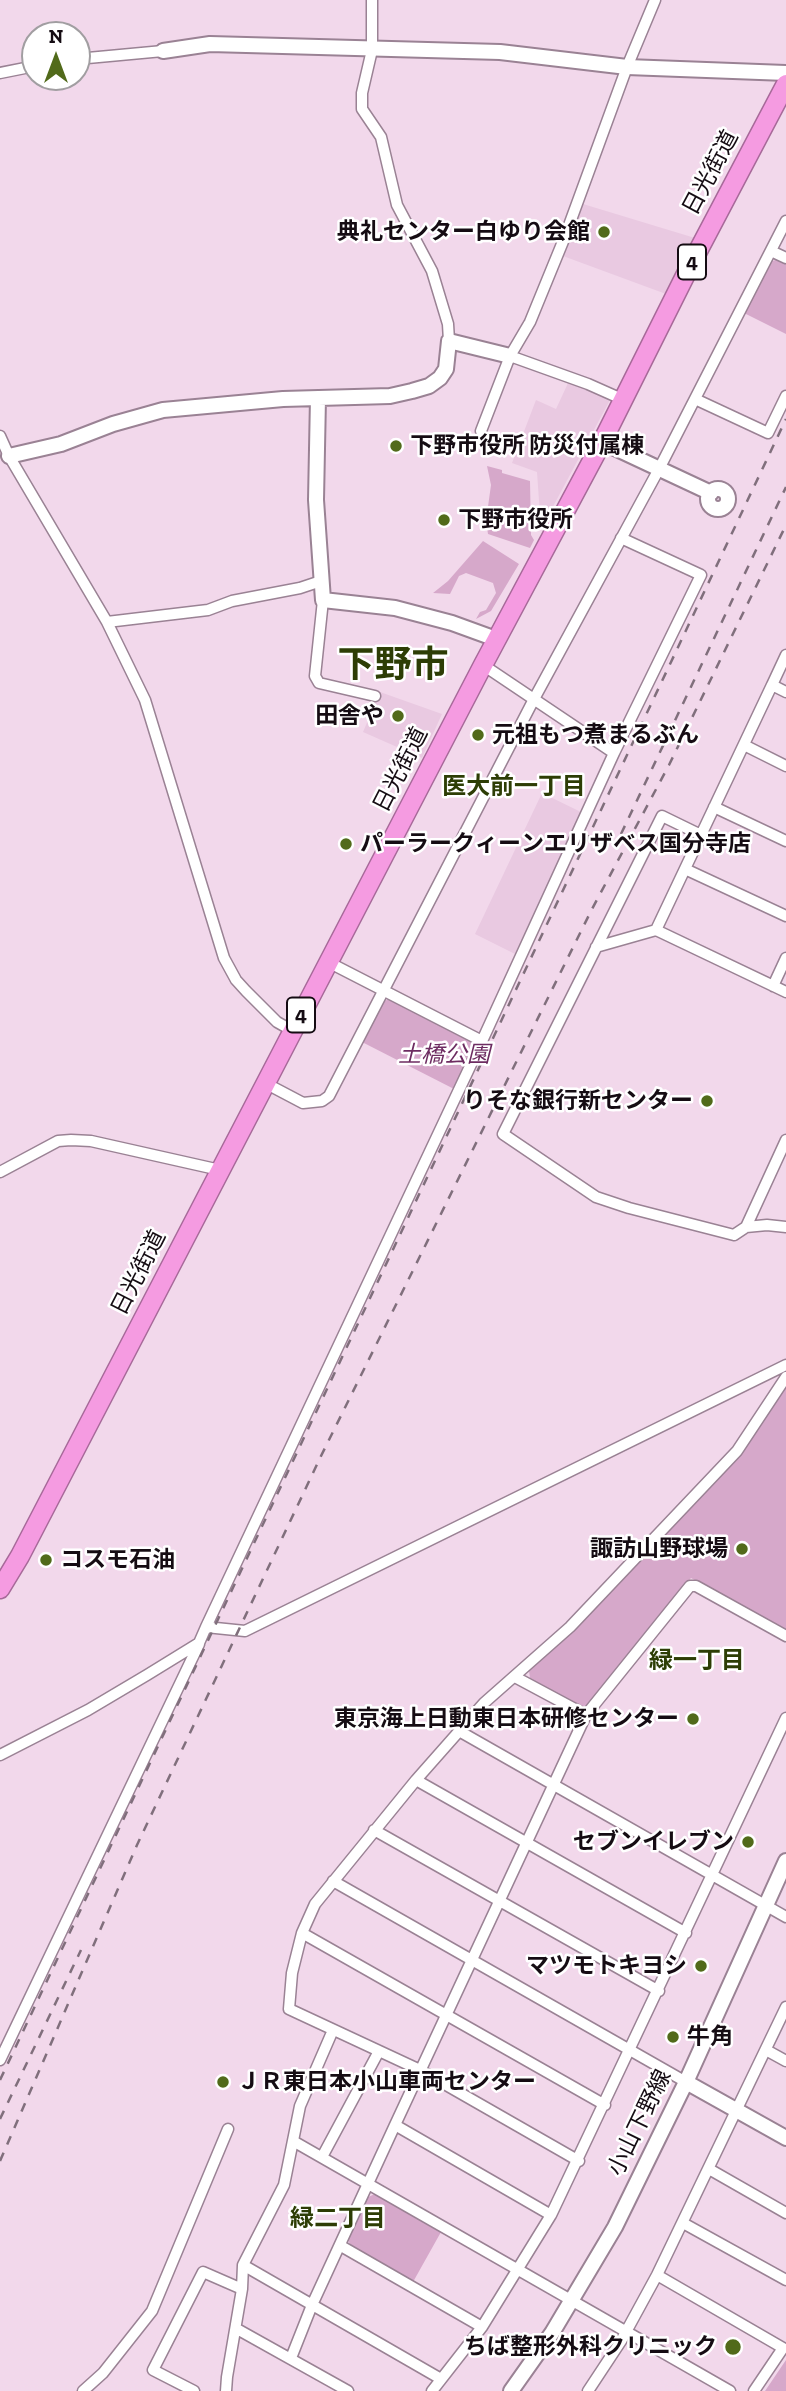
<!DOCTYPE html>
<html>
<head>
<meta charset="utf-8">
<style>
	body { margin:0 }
	#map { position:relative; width:786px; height:2391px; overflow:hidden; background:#f2d8eb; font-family:"Zilla Slab",serif }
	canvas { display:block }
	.north { position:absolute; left:21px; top:21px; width:70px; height:70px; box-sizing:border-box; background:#fff; border:2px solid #a19ea1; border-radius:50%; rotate:0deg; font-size:19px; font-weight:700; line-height:28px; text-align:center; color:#150c13 }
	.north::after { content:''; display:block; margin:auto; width:24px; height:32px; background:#516a1a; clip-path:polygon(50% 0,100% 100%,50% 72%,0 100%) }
</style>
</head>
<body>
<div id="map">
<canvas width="786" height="2391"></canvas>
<div class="north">N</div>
</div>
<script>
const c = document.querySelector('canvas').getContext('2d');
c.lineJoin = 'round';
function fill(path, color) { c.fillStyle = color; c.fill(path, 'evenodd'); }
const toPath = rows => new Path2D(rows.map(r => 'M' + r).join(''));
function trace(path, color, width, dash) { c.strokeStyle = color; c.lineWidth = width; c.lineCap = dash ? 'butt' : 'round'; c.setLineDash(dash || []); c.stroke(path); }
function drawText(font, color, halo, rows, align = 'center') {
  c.font = font + ' "Zilla Slab","Noto Sans JP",serif'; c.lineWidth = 5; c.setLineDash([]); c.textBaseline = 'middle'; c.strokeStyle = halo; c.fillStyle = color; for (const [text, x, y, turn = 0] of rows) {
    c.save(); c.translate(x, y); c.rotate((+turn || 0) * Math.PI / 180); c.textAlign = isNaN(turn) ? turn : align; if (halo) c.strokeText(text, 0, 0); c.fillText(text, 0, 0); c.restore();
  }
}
fill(toPath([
	[583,204,695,238,666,294,563,256],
	[569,381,610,400,541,529,537,472,512,463,536,400,556,409],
	[380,692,442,714,422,758,363,732],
	[542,793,583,813,515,954,475,934]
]), '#e9c9e1');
fill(toPath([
	[778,259,786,263,786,334,744,313,770,262],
	[487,466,502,470,502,473,530,481,531,535,534,540,530,548,488,534,486,521,491,485],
	[483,541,519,564,491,611,476,619,480,612,486,610,496,593,493,583,466,573,459,576,450,594,433,593,448,581],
	[390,999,474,1042,476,1048,456,1090,362,1042,384,1001],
	[786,1384,786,1630,691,1578,588,1705,580,1707,530,1678,529,1671,574,1630,740,1453],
	[375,2194,441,2232,413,2282,351,2246,348,2240,368,2197],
	[786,2360,786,2391,765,2391]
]), '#d6a8ca');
const street = toPath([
	[372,0,372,50,362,93,362,109,381,137,397,205,432,271,448,324,449,341],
	[77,59,163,51],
	[0,73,35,66],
	[771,251,786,258],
	[510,356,588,384,624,400],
	[695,399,768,433,786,396],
	[481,431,510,356,530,322,564,239,627,67,655,0],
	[0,436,9,456,107,622,145,700,224,958,236,980,246,991,277,1022,293,1031],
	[323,600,315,676,319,683,375,696],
	[107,622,208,610,232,601,300,588,321,581],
	[483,665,614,753],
	[772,685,786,655],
	[744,745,786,766],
	[714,807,786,841],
	[701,835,662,816,503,1134,596,1197,629,1208,734,1235,746,1227,767,1225,786,1227],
	[685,869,786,916],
	[656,930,772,685,786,692],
	[596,947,656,930,786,992],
	[328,962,482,1041],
	[773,986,786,958],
	[265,1083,303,1103,322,1101,329,1096,534,699,659,469,786,221],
	[0,1172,58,1141,71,1140,91,1141,220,1170],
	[746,1227,786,1140],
	[206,1627,482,1041,614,753,701,575,621,538],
	[515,1677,586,1715],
	[459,1731,786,1917],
	[0,1755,88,1710,147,1675,199,1643,206,1627,245,1631,786,1365],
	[416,1780,686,1933],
	[374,1830,659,1991],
	[333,1881,686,2082],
	[302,1933,605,2105],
	[766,2050,786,2061],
	[0,2060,199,1644],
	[395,2125,551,2215],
	[293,2141,730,2391],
	[322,2157,379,2051],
	[579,2161,420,2070,289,2009,292,1973,302,1933,315,1904,416,1780,484,1703,570,1627,737,1451,786,1377],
	[709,2169,786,2213],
	[683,2223,786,2280],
	[341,2246,482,2327],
	[243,2265,441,2379],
	[657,2275,783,2348,754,2391],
	[237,2329,348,2391],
	[291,2358,312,2305,395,2125,586,1715,690,1586,696,1586,786,1636],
	[83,2391,103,2373,152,2311,228,2129],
	[194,2391,153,2370,203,2272,242,2289],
	[226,2391,227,2377,242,2289,243,2265,284,2185,300,2106,333,2030],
	[432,2391,482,2327,551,2215,786,1718],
	[588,2391,621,2341,657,2275,786,2007]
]);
const secondary = toPath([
	[163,51,210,44,500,52,627,67,786,73],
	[318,398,316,500,323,600,395,608,452,623,496,639],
	[602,442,711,493],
	[9,456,61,444,113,424,163,410,283,399,390,396,412,391,429,386,440,378,446,369,449,341,510,356],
	'708 499a10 10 0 1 1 20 0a10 10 0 1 1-20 0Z',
	[686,2082,786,2138],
	[511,2391,552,2333,615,2227,686,2082,786,1861]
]);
const highway = toPath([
	[0,1589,20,1556,483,665,602,442,688,270,786,84]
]);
trace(street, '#9a8294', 13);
trace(secondary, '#9a8294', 18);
trace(highway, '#a76999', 21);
trace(street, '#fff', 10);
trace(secondary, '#fff', 14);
trace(highway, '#f59be1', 18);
trace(toPath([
	[621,834,786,487],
	[0,2080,786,419],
	[0,2119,81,1950],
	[0,2161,137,1845,321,1456,592,909,669,765,786,525]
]), '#806f7c', 2.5, [9, 9]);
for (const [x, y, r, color] of [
	[604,232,7,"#516a1a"],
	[396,446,7,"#516a1a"],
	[444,520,7,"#516a1a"],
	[398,716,7,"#516a1a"],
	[478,735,7,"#516a1a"],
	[346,844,7,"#516a1a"],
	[707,1101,7,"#516a1a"],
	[742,1549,7,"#516a1a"],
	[46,1560,7,"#516a1a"],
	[693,1719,7,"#516a1a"],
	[748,1842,7,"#516a1a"],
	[701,1966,7,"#516a1a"],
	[673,2037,7,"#516a1a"],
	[223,2082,7,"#516a1a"],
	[733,2347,9,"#516a1a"]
]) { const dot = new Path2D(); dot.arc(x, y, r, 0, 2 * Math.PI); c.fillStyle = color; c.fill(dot); trace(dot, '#fff', 2.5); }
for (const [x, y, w] of [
	[692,262,28],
	[301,1015,28]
]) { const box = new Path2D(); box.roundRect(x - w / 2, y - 17.5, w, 35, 5); c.fillStyle = '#fff'; c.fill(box); trace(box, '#150c13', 2); }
drawText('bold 21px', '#150c13', null, [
	["4",692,262],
	["4",301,1015]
]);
drawText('23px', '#150c13', '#fff', [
	["日光街道",711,173,-62],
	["日光街道",401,770,-63],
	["日光街道",139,1273,-63],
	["小山下野線",640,2123,-64]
]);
drawText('bold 23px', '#150c13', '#fff', [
	["典礼センター白ゆり会館",590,232],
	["下野市役所 防災付属棟",410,446,"left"],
	["下野市役所",458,520,"left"],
	["田舎や",384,716],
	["元祖もつ煮まるぶん",492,735,"left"],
	["パーラークィーンエリザベス国分寺店",360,844,"left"],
	["りそな銀行新センター",693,1101],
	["諏訪山野球場",728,1549],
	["コスモ石油",60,1560,"left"],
	["東京海上日動東日本研修センター",679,1719],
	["セブンイレブン",734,1842],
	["マツモトキヨシ",687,1966],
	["牛角",687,2037,"left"],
	["ＪＲ東日本小山車両センター",237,2082,"left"],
	["ちば整形外科クリニック",717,2347]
], 'right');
drawText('italic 23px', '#6d2c61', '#fff', [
	["土橋公園",444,1055]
]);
drawText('bold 24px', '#2d3d05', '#fff', [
	["医大前一丁目",514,787],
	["緑一丁目",697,1661],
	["緑二丁目",338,2219]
]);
drawText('bold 37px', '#2d3d05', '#fff', [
	["下野市",393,666]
]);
</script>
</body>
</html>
